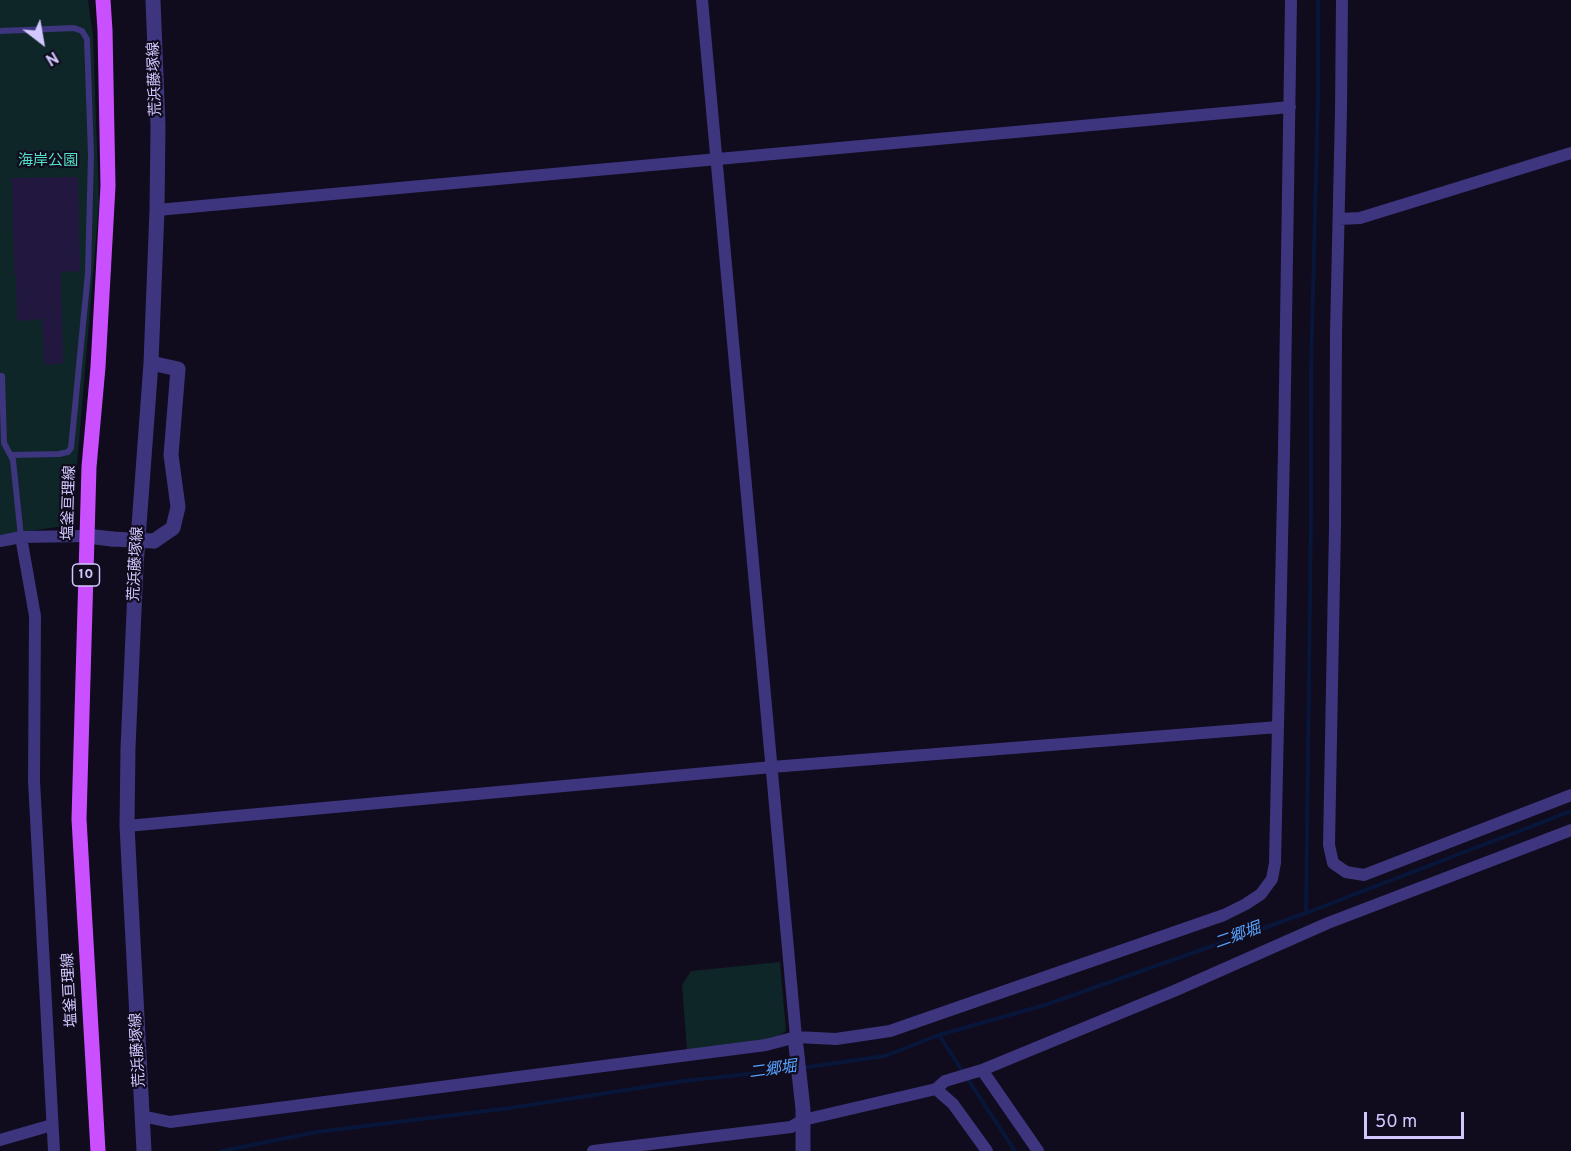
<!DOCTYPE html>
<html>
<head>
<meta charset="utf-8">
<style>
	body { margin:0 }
	#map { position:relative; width:1571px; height:1151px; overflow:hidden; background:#100b1d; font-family:Overpass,sans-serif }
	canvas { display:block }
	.north { position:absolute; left:12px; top:12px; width:60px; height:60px; -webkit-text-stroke:4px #100b1d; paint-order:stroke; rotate:149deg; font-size:16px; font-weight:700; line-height:24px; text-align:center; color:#d2c8ff }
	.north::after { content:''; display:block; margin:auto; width:21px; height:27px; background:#d2c8ff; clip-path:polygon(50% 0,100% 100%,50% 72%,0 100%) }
	.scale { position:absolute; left:1364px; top:1112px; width:100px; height:27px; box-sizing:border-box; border:3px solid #d2c8ff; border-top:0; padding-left:8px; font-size:18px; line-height:21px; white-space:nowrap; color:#d2c8ff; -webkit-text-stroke:4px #100b1d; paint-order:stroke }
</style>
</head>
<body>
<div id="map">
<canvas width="1571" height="1151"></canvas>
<div class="north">N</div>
<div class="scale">50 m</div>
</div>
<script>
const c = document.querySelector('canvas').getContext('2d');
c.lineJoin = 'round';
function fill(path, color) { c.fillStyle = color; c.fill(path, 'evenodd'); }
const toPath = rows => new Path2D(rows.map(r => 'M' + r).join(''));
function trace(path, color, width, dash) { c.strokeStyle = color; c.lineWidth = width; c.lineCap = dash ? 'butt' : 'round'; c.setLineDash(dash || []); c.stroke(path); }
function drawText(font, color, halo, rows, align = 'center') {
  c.font = font + ' Overpass,"Noto Sans JP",sans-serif'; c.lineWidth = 4.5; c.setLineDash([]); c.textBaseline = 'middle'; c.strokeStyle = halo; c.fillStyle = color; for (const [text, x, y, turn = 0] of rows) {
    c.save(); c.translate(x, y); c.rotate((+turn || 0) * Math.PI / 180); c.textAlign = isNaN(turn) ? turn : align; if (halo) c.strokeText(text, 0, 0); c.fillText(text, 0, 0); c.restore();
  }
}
fill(toPath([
	[0,0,88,0,93,36,99,203,72,525,0,535],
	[780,962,786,1031,773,1039,687,1051,682,985,691,971]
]), '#0e2627');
trace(toPath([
	[1306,913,1311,516,1311,370,1318,97,1318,0],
	[939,1035,963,1072],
	[801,1068,885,1056,939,1035,1045,1005,1306,913,1571,811],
	[967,1078,1015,1151],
	[222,1151,317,1132,510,1108,684,1081,794,1069]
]), '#08163a', 4);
fill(toPath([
	[78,177,80,271,61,272,63,363,44,365,42,319,17,321,16,274,14,274,12,178]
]), '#22173f');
trace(toPath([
	[0,31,74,28,82,31,87,39,91,155,88,273,71,448,68,452,59,454,11,455],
	[0,376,2,376,4,443,13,460,21,537]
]), '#3d357d', 6);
trace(toPath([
	[702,0,796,1037,796,1044],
	[1342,0,1341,111,1336,332,1335,527,1329,845,1333,863,1346,872,1364,875,1571,795],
	[157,210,1290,107],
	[1339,219,1360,218,1571,153],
	[21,537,35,616,34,781,54,1151],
	[0,541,21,537,87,536],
	[127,826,772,767,1278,727],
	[982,1070,1038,1151],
	[936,1089,953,1104,987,1151],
	[142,1116,170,1122,766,1045,796,1037,836,1039,890,1031,1224,915,1246,904,1261,894,1272,879,1275,863,1284,450,1291,0],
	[0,1140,52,1125],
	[593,1151,791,1127,803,1120,936,1089,945,1081,982,1070,1174,991,1328,923,1571,830]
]), '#3d357d', 12);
trace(toPath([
	[151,363,178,369,171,455,178,507,173,528,154,541],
	[87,536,112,539],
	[796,1046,803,1109,803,1151],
	[144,1151,127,826,128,748,136,566,151,363,157,210,158,126,153,0]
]), '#3d357d', 15);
trace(toPath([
	[98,1151,79,819,89,467,98,367,108,186,105,30,103,0]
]), '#ca4fff', 15);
trace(toPath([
	[112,539,154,541]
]), '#3d357d', 15);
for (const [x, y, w] of [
	[86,575,27]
]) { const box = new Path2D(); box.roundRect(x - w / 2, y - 11, w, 22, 4.5); c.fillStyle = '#100b1d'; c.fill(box); trace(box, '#d2c8ff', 1.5); }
drawText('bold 14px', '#d2c8ff', null, [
	["10",86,575]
]);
drawText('15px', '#d2c8ff', '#100b1d', [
	["荒浜藤塚線",156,79,-92],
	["塩釜亘理線",70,503,-88],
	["荒浜藤塚線",137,564,-87],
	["塩釜亘理線",71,990,-93],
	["荒浜藤塚線",139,1050,-93]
]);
drawText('15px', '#52e0c7', '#100b1d', [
	["海岸公園",48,162]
]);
drawText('italic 16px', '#56a4ff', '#100b1d', [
	["二郷堀",1238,937,-20],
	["二郷堀",773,1071,-8]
]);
</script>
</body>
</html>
